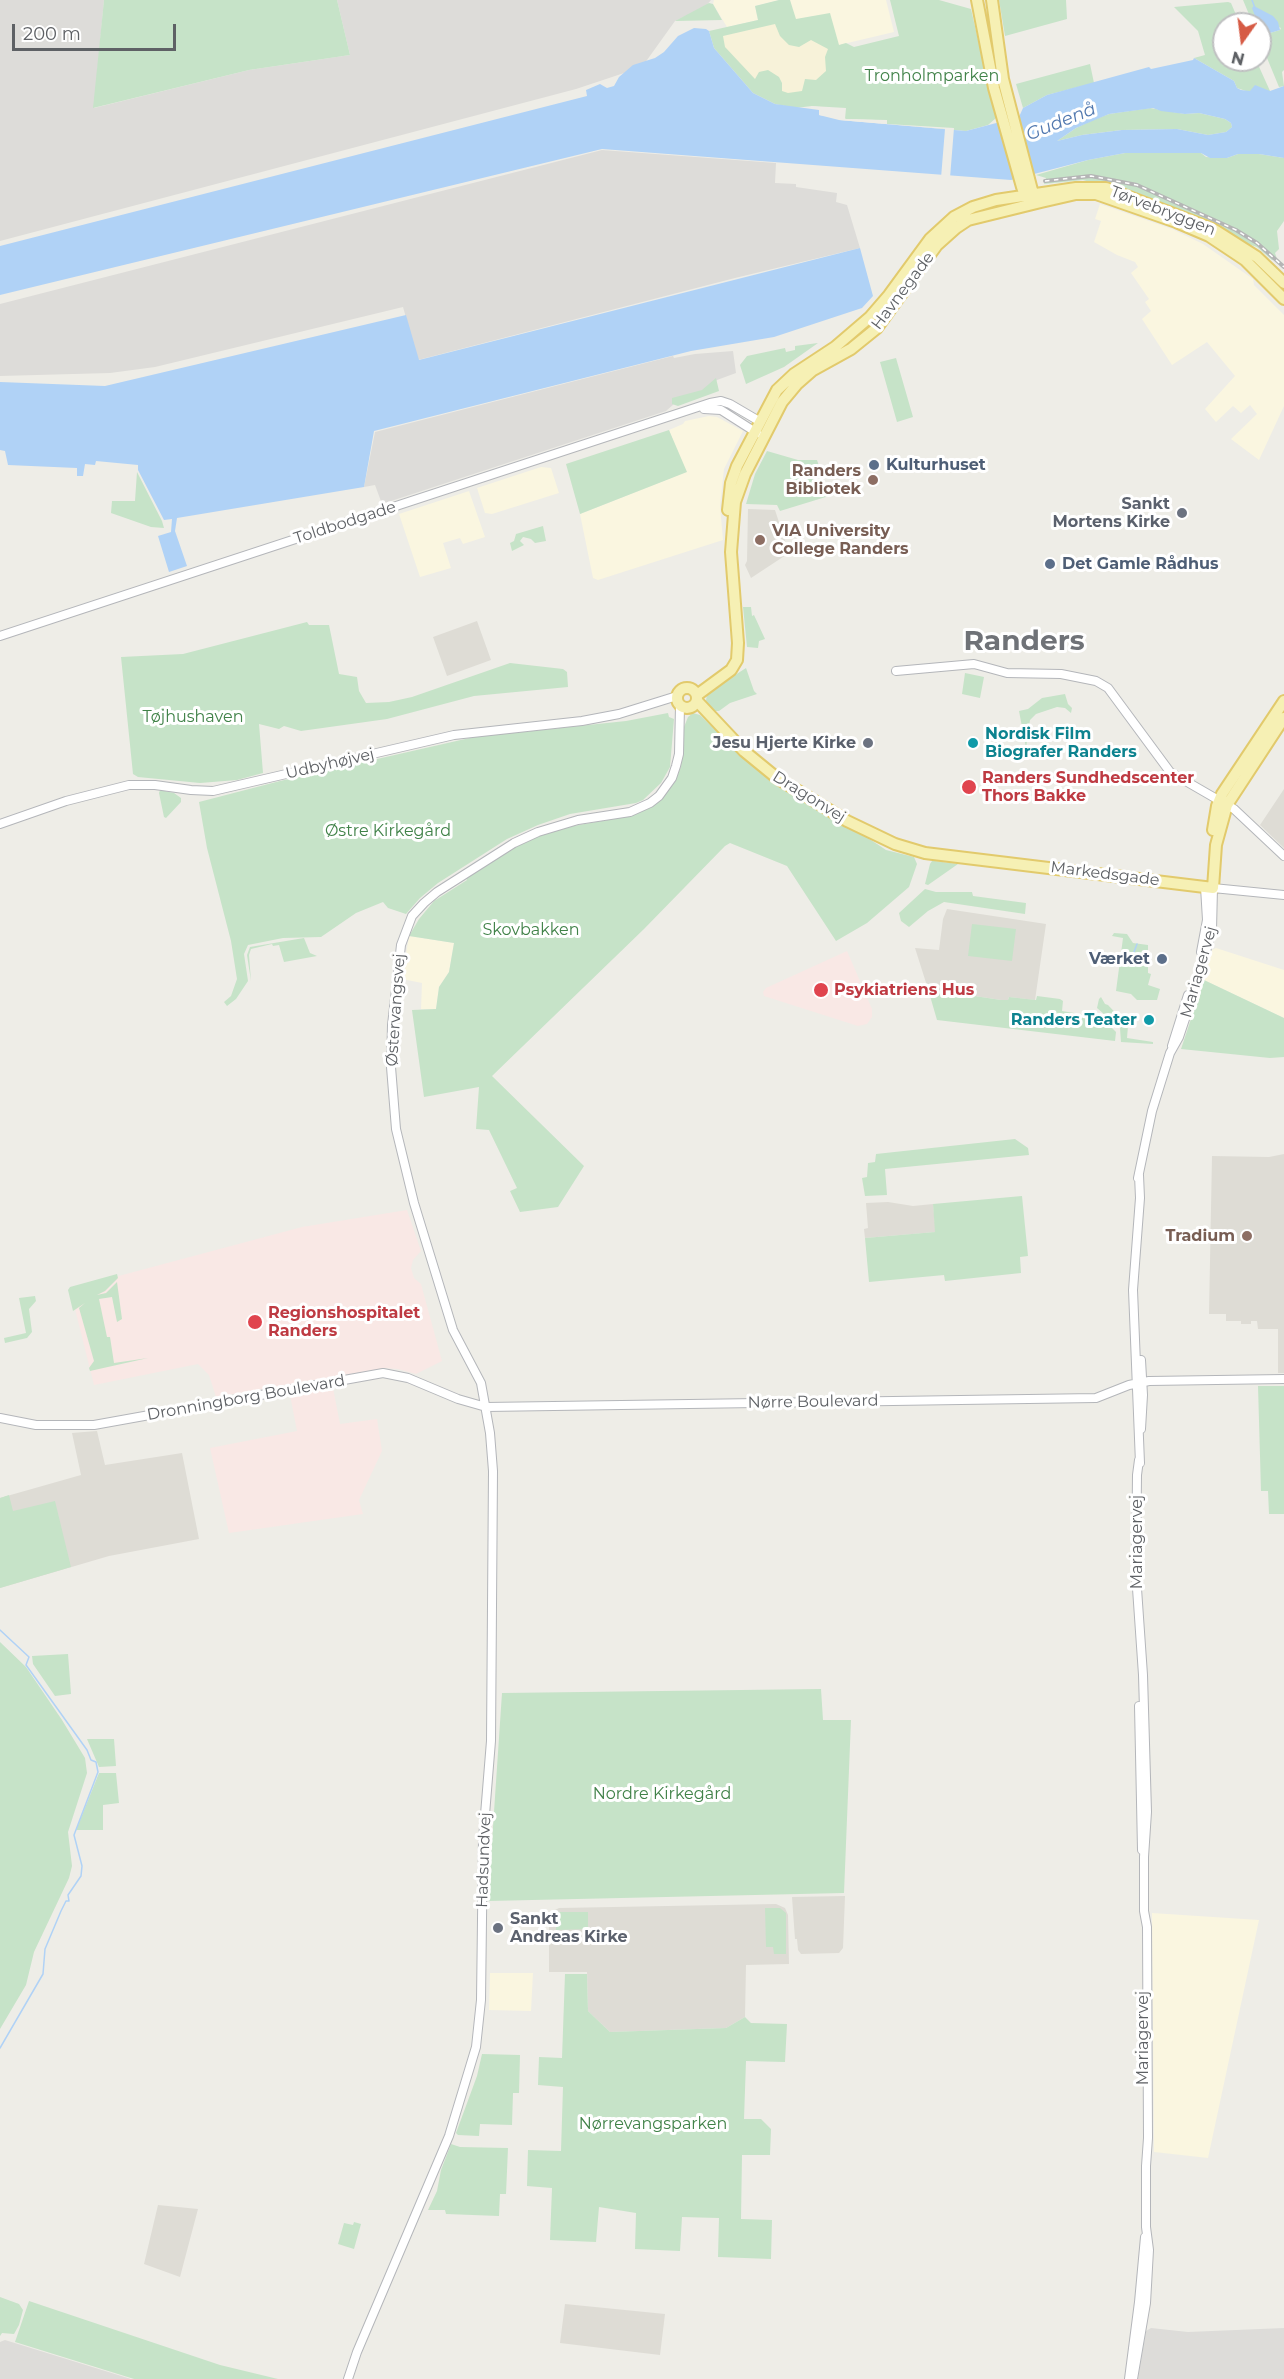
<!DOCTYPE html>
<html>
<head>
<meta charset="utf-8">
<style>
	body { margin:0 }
	#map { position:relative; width:1284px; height:2379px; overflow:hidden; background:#eeede7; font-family:Montserrat,sans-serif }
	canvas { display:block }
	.north { position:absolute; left:1212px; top:12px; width:60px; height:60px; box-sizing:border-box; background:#fff; border:2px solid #bfc0c1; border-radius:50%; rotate:194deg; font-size:16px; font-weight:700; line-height:24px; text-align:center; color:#5e6165 }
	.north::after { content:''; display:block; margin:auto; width:21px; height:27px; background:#d65b45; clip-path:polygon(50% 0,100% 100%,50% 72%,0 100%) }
	.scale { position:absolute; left:12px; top:24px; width:164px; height:27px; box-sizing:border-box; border:3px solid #5e6165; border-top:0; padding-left:8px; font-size:18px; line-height:21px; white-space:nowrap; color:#5e6165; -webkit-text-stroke:4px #fff; paint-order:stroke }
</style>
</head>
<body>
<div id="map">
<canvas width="1284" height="2379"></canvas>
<div class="north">N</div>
<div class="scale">200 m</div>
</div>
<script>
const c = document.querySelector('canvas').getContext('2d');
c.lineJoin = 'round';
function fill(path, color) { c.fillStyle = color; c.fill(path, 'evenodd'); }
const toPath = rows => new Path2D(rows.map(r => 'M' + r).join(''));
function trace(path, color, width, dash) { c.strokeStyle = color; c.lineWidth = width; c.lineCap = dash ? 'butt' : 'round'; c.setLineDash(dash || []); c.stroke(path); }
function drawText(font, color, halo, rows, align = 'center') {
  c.font = font + ' Montserrat,sans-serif'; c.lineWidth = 6; c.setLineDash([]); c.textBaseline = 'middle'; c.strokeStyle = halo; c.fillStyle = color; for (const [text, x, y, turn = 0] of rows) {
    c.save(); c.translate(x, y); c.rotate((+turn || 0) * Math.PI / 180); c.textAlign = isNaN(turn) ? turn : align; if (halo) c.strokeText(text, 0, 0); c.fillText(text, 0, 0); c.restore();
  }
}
fill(toPath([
	[714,0,779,0,755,6,758,20,727,27,713,4],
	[790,0,886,0,894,32,839,45,813,16,795,20],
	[1100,204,1172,229,1203,244,1253,279,1254,285,1284,315,1284,406,1259,460,1231,439,1257,414,1250,405,1241,413,1233,406,1216,422,1205,409,1235,376,1207,342,1172,365,1142,319,1151,311,1145,302,1149,299,1131,273,1138,267,1135,262,1117,255,1094,242,1101,221,1095,219],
	[709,416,717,417,743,431,724,469,720,506,723,540,598,580,593,578,580,514,686,472,669,430,683,424,685,421],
	[541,467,551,468,559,493,492,514,485,513,477,488],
	[469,491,485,537,463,544,460,538,443,543,451,568,420,577,399,514],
	[409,936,454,943,449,972,439,987,436,1009,421,1009,422,983,402,979],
	[1216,948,1284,970,1284,1018,1204,980,1212,950],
	[1152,1913,1259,1920,1208,2158,1154,2152],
	[490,1973,533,1973,531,2011,489,2010]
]), '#faf6e0');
fill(toPath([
	[0,0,104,0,94,108,249,70,350,55,337,0,711,0,705,7,675,21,642,67,576,89,0,241],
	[602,150,776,163,775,183,796,184,796,187,837,193,836,202,847,205,860,248,735,278,418,360,403,307,155,367,110,373,0,376,0,304],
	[733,351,736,373,717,380,707,388,674,404,666,411,382,504,375,485,364,487,375,432,673,356,674,358,695,354],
	[1151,2328,1188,2332,1284,2328,1284,2379,1138,2379,1146,2331],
	[5,2340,131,2379,0,2379,0,2342]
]), '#dddcd9');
fill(toPath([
	[748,509,775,510,789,553,751,578,745,565,747,561],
	[477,621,491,660,447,676,433,637],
	[1284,789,1284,848,1260,825],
	[947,909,1046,924,1035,1000,1009,997,1008,1000,1001,1000,928,989,915,948,939,950,943,919],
	[1284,1154,1284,1373,1278,1373,1278,1329,1258,1329,1257,1321,1251,1321,1251,1324,1241,1324,1241,1321,1226,1321,1226,1314,1209,1314,1212,1156,1269,1157],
	[888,1202,913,1206,933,1204,936,1232,865,1238,864,1229,868,1228,866,1203],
	[97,1431,105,1465,182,1453,199,1539,109,1556,0,1588,0,1498,81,1475,72,1433],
	[845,1896,843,1948,839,1953,801,1954,798,1950,797,1939,795,1939,792,1897],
	[776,1904,785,1908,788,1915,789,1964,746,1965,745,2017,726,2028,610,2032,588,2011,587,1972,549,1972,549,1916,555,1910,559,1908],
	[158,2205,198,2209,180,2277,144,2264],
	[565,2304,665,2314,660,2355,560,2343]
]), '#dedcd5');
fill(toPath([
	[847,951,872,1009,872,1017,867,1024,858,1026,764,996,763,992,766,988],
	[407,1210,421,1251,413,1260,411,1268,414,1278,421,1284,442,1361,416,1374,398,1369,385,1368,216,1397,209,1375,198,1364,94,1385,70,1289,302,1227],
	[333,1388,340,1424,377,1419,382,1451,359,1500,363,1514,229,1533,210,1448,297,1431,290,1395]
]), '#f9e8e5');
fill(toPath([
	[104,0,337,0,350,55,249,70,93,108],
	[779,0,790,0,796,19,830,13,839,45,846,43,854,47,899,36,890,0,939,0,971,9,996,118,988,125,966,131,887,124,887,120,845,119,846,108,812,106,795,108,775,104,753,93,714,48,709,31,758,20,755,6],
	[999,0,1066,0,1067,19,1005,36],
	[1243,0,1284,0,1284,70,1282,72,1284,86,1279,87,1260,41,1260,29,1263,35,1280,30,1281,28,1254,15,1258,24,1253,24],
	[1228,2,1231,3,1240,24,1224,24,1224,60,1256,60,1270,91,1246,91,1237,88,1234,81,1194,58,1205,55,1198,31,1174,7],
	[709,3,713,4,722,20,675,21],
	[1090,64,1094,83,1047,95,1023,108,1016,84],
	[1150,108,1185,114,1199,113,1225,119,1231,123,1232,127,1226,132,1208,135,1177,129,1122,130,1082,135,1057,141,1076,128,1093,120,1109,114],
	[1125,153,1201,153,1206,157,1227,158,1238,154,1259,154,1284,158,1284,221,1277,231,1279,249,1275,253,1277,259,1272,260,1257,247,1245,243,1209,222,1121,191,1083,180,1044,184,1046,178,1036,175,1088,160],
	[818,343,784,367,746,384,740,365,747,356,785,348,786,352,795,350,795,346],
	[896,358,913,417,897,422,880,362],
	[716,378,719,391,678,406,672,404,672,398,702,390],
	[669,430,687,472,580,514,566,464],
	[767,451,798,460,817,460,829,496,780,511,777,505,746,504,755,474],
	[137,472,162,521,164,528,151,527,111,513,112,501,135,501],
	[543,526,546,541,535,543,531,539,523,537,520,541,524,545,512,551,510,543,514,541,516,534],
	[743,607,751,607,752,616,754,615,765,639,759,641,758,648,747,647],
	[307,622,309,625,329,625,339,674,357,677,359,691,366,703,389,702,412,697,510,663,563,669,567,672,568,687,474,696,387,719,301,731,284,726,279,729,259,724,263,773,237,780,200,783,138,777,133,774,121,657,183,654],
	[746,668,754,691,757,694,730,703,719,711,713,711,706,701,707,693],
	[965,673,984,677,980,698,962,694],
	[1065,694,1068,704,1072,708,1071,713,1065,708,1057,707,1036,714,1030,720,1026,748,1019,711,1028,709,1042,698],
	[668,713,669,717,674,719,670,767,661,783,643,800,636,803,570,814,538,825,507,839,438,883,420,898,406,914,388,908,383,902,356,913,321,937,283,938,248,945,244,954,248,981,236,999,227,1006,224,1002,231,996,237,979,231,941,207,848,199,802,280,781,474,737,626,721],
	[693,713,700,715,754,767,790,794,868,838,886,850,914,857,917,864,909,887,867,923,836,941,787,866,730,843,725,846,644,929,492,1076,584,1166,558,1207,520,1212,510,1191,517,1188,489,1130,476,1129,479,1087,424,1097,412,1010,436,1009,439,987,449,972,454,943,409,936,419,919,434,901,467,880,466,878,518,846,546,833,573,826,630,816,658,802,675,782,681,766,684,727,688,717],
	[160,790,174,793,181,798,181,802,166,818,164,817,159,793],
	[932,861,935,861,958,864,928,885,925,884,930,864],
	[925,889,936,892,972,892,973,896,1026,903,1025,914,944,902,928,911,909,927,901,921,899,913],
	[972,924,1016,929,1012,961,968,956],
	[1114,933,1127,934,1133,943,1148,945,1148,973,1151,974,1148,985,1160,989,1157,1000,1137,1000,1131,994,1116,991,1123,938,1112,936],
	[304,938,310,953,317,956,284,962,279,945,273,946,272,944,251,949,249,955,251,981,247,955,250,947],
	[1204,980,1284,1018,1284,1057,1270,1058,1181,1049],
	[928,989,1001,1000,1008,1000,1009,997,1036,1000,1037,996,1060,999,1063,1001,1062,1011,1086,1015,1091,1012,1112,1028,1116,1032,1115,1041,937,1020],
	[1101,997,1105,1004,1108,1005,1128,1026,1127,1038,1153,1042,1153,1044,1121,1042,1120,1028,1097,1008,1099,999],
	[1015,1139,1028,1148,1029,1155,885,1169,887,1195,865,1196,862,1178,867,1177,868,1163,875,1162,876,1154],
	[1022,1196,1028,1256,1020,1257,1021,1273,945,1281,944,1275,869,1282,865,1238,935,1232,933,1204],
	[117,1274,118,1278,105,1291,97,1295,106,1293,117,1282,122,1319,117,1322,112,1297,99,1299,107,1337,110,1337,114,1363,148,1358,90,1371,89,1368,94,1361,79,1308,85,1303,73,1311,68,1290,70,1287],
	[35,1296,36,1301,29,1309,32,1332,27,1338,5,1343,4,1338,26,1333,19,1298],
	[1258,1386,1284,1386,1284,1514,1269,1514,1268,1491,1261,1491],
	[9,1495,13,1511,55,1501,71,1567,0,1588,0,1498],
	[0,1642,26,1667,62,1720,85,1758,87,1773,68,1832,72,1866,69,1878,34,1952,26,1985,0,2029],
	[68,1654,71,1694,55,1696,33,1664,32,1656],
	[821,1689,823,1720,851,1720,844,1893,488,1901,502,1693],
	[87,1739,114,1739,116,1766,99,1767],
	[99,1773,116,1773,119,1803,103,1805,103,1830,76,1830],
	[765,1908,780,1908,786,1913,786,1954,774,1954,773,1947,766,1947],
	[556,1912,588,1912,588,1929,556,1930],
	[565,1974,587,1974,588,2011,610,2032,726,2028,745,2017,751,2023,787,2024,785,2062,746,2061,744,2119,761,2119,771,2129,770,2155,742,2155,741,2219,772,2220,771,2259,718,2257,719,2218,682,2217,680,2251,635,2249,636,2213,599,2207,596,2242,550,2240,552,2188,527,2186,528,2150,561,2151,563,2087,538,2085,539,2057,562,2058],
	[482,2054,520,2055,519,2093,513,2093,512,2125,480,2124,479,2136,458,2135,456,2133,477,2076],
	[451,2144,460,2147,508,2148,506,2194,500,2194,499,2216,446,2214,445,2210,428,2210,437,2191,441,2170],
	[354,2222,361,2224,354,2249,338,2244,344,2223,353,2225],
	[0,2297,19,2304,23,2310,19,2325,14,2334,2,2333,0,2336],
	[29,2301,220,2365,278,2379,134,2379,15,2342]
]), '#c6e3c8');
fill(toPath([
	[775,24,780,36,789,45,799,47,811,40,828,49,825,57,826,71,816,80,805,79,802,91,788,93,782,91,782,83,779,77,768,70,759,72,755,79,725,47,723,36]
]), '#f7f2d9');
fill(toPath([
	[1254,6,1273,16,1278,22,1280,30,1263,35,1260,24,1258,24,1252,8],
	[694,28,706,29,709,31,714,48,753,93,775,104,819,110,819,115,839,120,966,131,1019,117,1023,108,1047,95,1149,67,1151,69,1193,60,1194,58,1234,81,1237,88,1241,90,1250,91,1255,85,1270,91,1284,86,1284,158,1259,154,1238,154,1227,158,1210,158,1201,153,1125,153,1088,160,1011,180,602,149,0,295,0,246,587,96,586,90,600,84,607,88,614,86,619,77,633,65,655,58,664,52,678,36],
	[1153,108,1161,111,1185,114,1199,113,1225,119,1231,123,1232,127,1226,132,1208,135,1177,129,1122,130,1082,135,1057,141,1076,128,1109,114],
	[860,248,873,296,862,308,774,337,691,351,374,431,364,487,177,518,175,531,187,566,169,572,158,536,171,532,172,519,164,520,138,470,138,465,96,461,95,465,85,464,83,476,77,476,77,468,8,465,5,451,0,450,0,382,105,386,406,315,419,360]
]), '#b0d2f6');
fill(toPath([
	[811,106,820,107,822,112,840,115,846,119,876,120,887,124,954,128,950,178,941,178,945,129,839,120,839,118,819,115,819,108]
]), '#eeede7');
trace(toPath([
	[1252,0,1255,8],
	[1134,952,1137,944],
	[1131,962,1134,953],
	[0,1630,29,1657,26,1665,87,1750,91,1760,96,1762,98,1772,74,1835,82,1866,81,1876,68,1895,69,1901,66,1901,61,1911,45,1949,43,1974,0,2048]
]), '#b0d2f6', 1.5);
const minor = toPath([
	[704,409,721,410,757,433],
	[0,636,710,403,721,401,730,404,759,421],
	[896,671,974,664,1007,673,1061,674,1096,681,1108,688,1170,772,1234,809,1284,856],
	[0,824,66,801,129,785,155,785,191,790,213,791,454,735,582,721,619,714,677,696],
	[1201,952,1207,920,1205,887],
	[1172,1046,1188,995],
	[1139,1175,1140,1198,1133,1290,1140,1463],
	[1138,1178,1152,1111,1170,1053,1179,1037,1198,980,1212,930,1213,888,1284,895],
	[1141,1360,1143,1395,1141,1429],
	[0,1418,36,1425,94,1425,383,1373,408,1378,458,1399,486,1407,1096,1398,1129,1385,1149,1381,1284,1379],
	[1139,1706,1142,1850],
	[348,2379,357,2352,449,2136,476,2047,481,2000,483,1839,491,1741,493,1471,490,1433,481,1383,453,1330,414,1203,396,1129,391,1067,392,1025,401,945,412,916,424,903,437,892,514,843,538,832,578,820,630,812,650,803,659,796,672,778,676,766,679,754,680,706],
	[1129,2379,1139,2302,1145,2237],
	[1133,2379,1146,2303,1149,2250,1146,2227,1146,2166,1148,2138,1147,1927,1144,1911,1144,1857,1147,1812,1143,1675,1136,1574,1137,1475,1139,1460]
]);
const major = toPath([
	[977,0,994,88,1022,187,1025,196,1030,200],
	[992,0,1003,79,1033,194],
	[728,510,731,483,737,466,777,390,794,374,835,347,870,317,889,295,930,239,954,217,973,207,996,200,1076,188,1106,188,1213,229,1257,257,1284,283],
	'677 698a10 10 0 1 1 20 0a10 10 0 1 1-20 0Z',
	[697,695,731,670,737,660,738,643,731,552,735,502,745,474,782,402,797,384,813,370,851,349,877,328,937,245,956,228,968,220,1041,202,1076,194,1096,194,1176,222,1209,236,1245,260,1284,299],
	[697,701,744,751,777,778,847,821,895,844,925,853,1213,888,1216,845,1227,805,1284,718],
	[1213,830,1217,806,1222,794,1284,701]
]);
trace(minor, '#b4b6ba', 10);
trace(major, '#e2ca6c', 14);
trace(minor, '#fff', 8);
trace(major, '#f6f0b4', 10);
const rail = toPath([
	[1045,181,1091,176,1137,185,1236,230,1257,243,1284,267]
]);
trace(rail, '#b4b5b5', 4);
trace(rail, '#fff', 1.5, [4.5]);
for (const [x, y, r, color] of [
	[874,465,6,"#5c6f8a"],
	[873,480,6,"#8d6e63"],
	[1182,513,6,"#6b7280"],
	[760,540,6,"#8d6e63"],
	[1050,564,6,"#5c6f8a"],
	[868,743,6,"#6b7280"],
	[973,743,6,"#0f9aa8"],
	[969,787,8,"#e0444e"],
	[1162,959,6,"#5c6f8a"],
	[821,990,8,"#e0444e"],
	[1149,1020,6,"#0f9aa8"],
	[1247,1236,6,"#8d6e63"],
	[255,1322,8,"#e0444e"],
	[498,1928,6,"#6b7280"]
]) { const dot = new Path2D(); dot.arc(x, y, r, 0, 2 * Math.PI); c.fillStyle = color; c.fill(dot); trace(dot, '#fff', 2); }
drawText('16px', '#408248', '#fff', [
	["Tronholmparken",932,76],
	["Tøjhushaven",193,717],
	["Østre Kirkegård",388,831],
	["Skovbakken",531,930],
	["Nordre Kirkegård",662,1794],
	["Nørrevangsparken",653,2124]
]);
drawText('16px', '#5e6165', '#fff', [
	["Tørvebryggen",1163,211,21],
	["Havnegade",903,291,-53],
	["Toldbodgade",345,523,-18],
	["Udbyhøjvej",330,764,-13],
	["Dragonvej",809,797,32],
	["Markedsgade",1105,874,7],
	["Mariagervej",1199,972,-74],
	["Østervangsvej",396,1010,-86],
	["Dronningborg Boulevard",246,1398,-10],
	["Nørre Boulevard",813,1402,-1],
	["Mariagervej",1137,1542,-90],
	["Hadsundvej",484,1860,-88],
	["Mariagervej",1143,2038,-90]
]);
drawText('bold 16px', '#4e5e75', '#fff', [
	["Kulturhuset",886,465],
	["Det Gamle Rådhus",1062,564],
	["Værket",1150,959,"right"]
], 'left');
drawText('bold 16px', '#785e54', '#fff', [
	["Randers",861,471],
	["Bibliotek",861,489],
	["VIA University",772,531,"left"],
	["College Randers",772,549,"left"],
	["Tradium",1235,1236]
], 'right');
drawText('bold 16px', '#5b616d', '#fff', [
	["Sankt",1170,504],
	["Mortens Kirke",1170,522],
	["Jesu Hjerte Kirke",856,743],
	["Sankt",510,1919,"left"],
	["Andreas Kirke",510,1937,"left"]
], 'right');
drawText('bold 16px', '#0d838f', '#fff', [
	["Nordisk Film",985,734],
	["Biografer Randers",985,752],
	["Randers Teater",1137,1020,"right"]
], 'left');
drawText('bold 16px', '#be3a42', '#fff', [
	["Randers Sundhedscenter",982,778],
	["Thors Bakke",982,796],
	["Psykiatriens Hus",834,990],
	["Regionshospitalet",268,1313],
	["Randers",268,1331]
], 'left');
drawText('italic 18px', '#5178af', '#fff', [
	["Gudenå",1061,122,-22]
]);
drawText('bold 28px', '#6f7277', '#fff', [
	["Randers",1024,642]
]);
</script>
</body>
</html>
